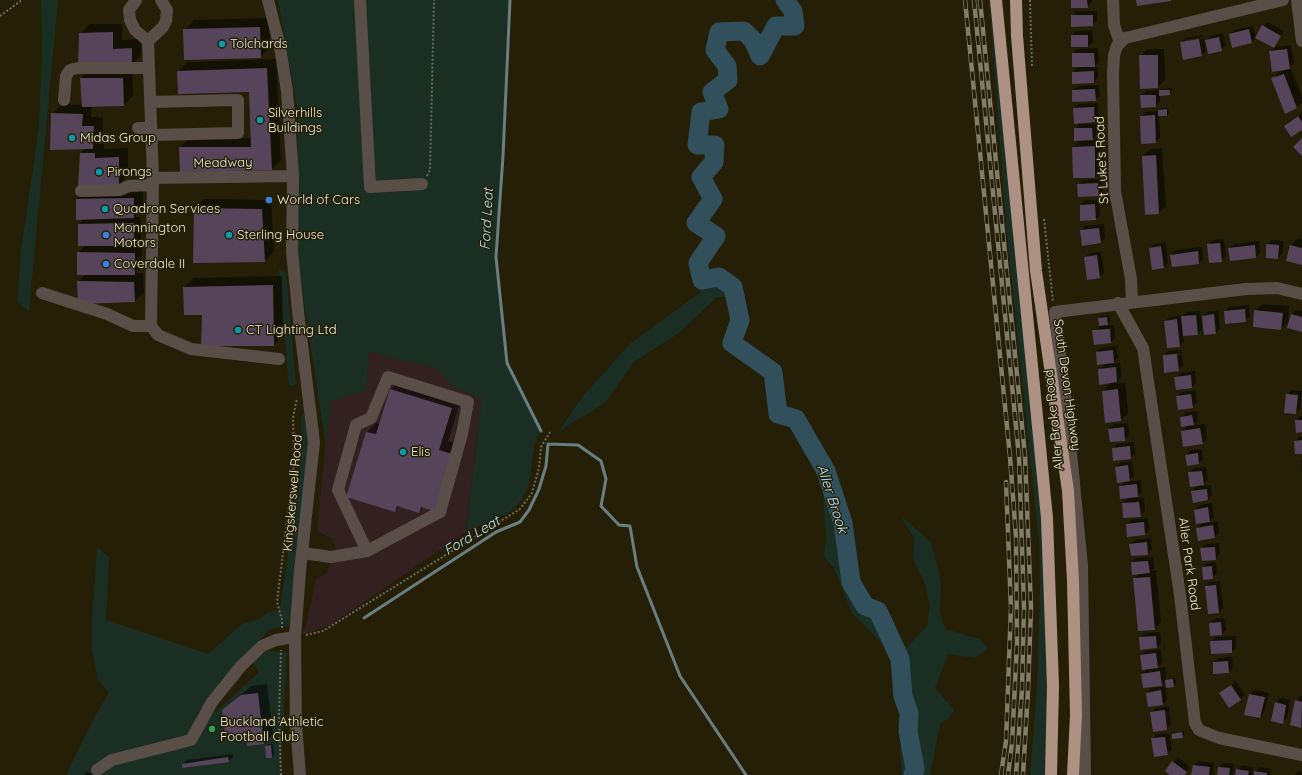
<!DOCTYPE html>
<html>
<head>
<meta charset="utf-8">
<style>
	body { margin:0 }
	canvas { display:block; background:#241f06 }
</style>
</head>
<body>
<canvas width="1302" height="775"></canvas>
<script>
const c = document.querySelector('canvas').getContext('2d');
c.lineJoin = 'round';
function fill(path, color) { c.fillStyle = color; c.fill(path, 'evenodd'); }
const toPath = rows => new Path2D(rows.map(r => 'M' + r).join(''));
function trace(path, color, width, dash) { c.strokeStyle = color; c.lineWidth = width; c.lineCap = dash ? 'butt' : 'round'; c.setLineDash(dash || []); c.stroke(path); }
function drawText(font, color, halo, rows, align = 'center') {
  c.font = font + ' Quicksand,sans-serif'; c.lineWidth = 3; c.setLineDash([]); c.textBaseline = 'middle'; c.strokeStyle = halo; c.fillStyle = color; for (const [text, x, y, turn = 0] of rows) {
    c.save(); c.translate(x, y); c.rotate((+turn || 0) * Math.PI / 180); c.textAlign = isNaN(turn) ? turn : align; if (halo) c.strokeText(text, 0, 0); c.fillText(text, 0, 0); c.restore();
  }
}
fill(toPath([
	[369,352,436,368,482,397,466,532,332,624,302,635,307,621,316,579,327,573,336,549,331,538,317,531,330,401,366,391]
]), '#332021');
fill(toPath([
	[41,0,58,0,29,311,17,302,21,251,39,127,42,52],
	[278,0,512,0,510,2,503,156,496,257,507,363,541,431,535,442,529,485,521,501,510,512,466,532,482,397,477,397,455,388,436,368,369,352,366,391,330,401,326,448,298,261,298,112],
	[989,0,997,0,1047,500,1048,775,1030,775,1037,688,1040,589,1039,541,1007,234],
	[698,263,710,271,726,273,737,284,735,297,717,297,679,333,634,362,605,403,559,431,583,396,631,343,701,292,693,277],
	[279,269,286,273,296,385,289,386],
	[304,411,308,437,307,469,289,626,270,629,252,648,196,715,208,715,217,711,259,672,252,661,267,651,287,652,280,775,66,775,94,718,109,693,98,679,92,652,92,618,97,547,109,557,106,620,208,654,242,624,261,618,267,613,280,610,300,470,302,447,301,419],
	[826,471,843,523,851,582,865,606,876,614,894,641,907,647,927,626,930,606,924,581,913,559,914,538,901,516,931,542,941,581,940,612,945,629,980,639,988,648,975,658,948,654,935,688,954,710,949,718,940,724,930,775,902,775,900,745,903,707,892,653,852,613,834,568,824,556,826,539,823,491]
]), '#1a2e24');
fill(toPath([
	[1072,0,1092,0,1092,2,1087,7],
	[1076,11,1097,11,1097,21,1092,25,1072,16],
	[269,18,270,48,260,57,185,30,194,20],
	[1267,22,1284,31,1274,47,1256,38,1252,42,1230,35,1235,30,1253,26,1256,38],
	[90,24,122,24,122,40,141,39,141,55,131,65,80,34],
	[1092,30,1093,42,1088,46,1072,46,1072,35,1076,31],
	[1223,33,1226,45,1221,50,1206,40,1211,36],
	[1203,35,1203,37,1185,40,1185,42,1204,39,1206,51,1201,55,1181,42,1186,38],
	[1291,45,1294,63,1290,67,1302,96,1302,102,1297,107,1286,113,1272,79,1279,72,1286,70,1270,52,1274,47],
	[1098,48,1099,62,1093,68,1098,67,1098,78,1094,82,1073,72,1079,66,1073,53,1077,49],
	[1147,49,1164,49,1165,80,1158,87,1141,88,1140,56],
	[276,59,281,160,272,169,180,147,190,138,251,138,250,91,178,71,188,62],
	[91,69,132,69,133,96,124,105,92,105,91,117,103,117,102,139,97,144,104,144,104,149,128,148,128,175,119,185,80,154,86,148,52,114,62,104,83,105,81,78],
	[1099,85,1100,96,1095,100,1073,90,1078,86],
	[1172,88,1170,94,1160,95,1160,102,1156,106,1141,96,1146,91],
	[1098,103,1099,117,1095,122,1074,109,1079,104],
	[1161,108,1168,108,1169,113,1167,115,1159,115,1160,137,1156,142,1141,116,1146,112,1159,111],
	[1302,113,1302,129,1285,126,1289,121],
	[1079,124,1097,124,1097,135,1092,140,1101,140,1102,170,1095,177,1074,177,1073,147,1081,140,1075,129],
	[1162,148,1166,206,1159,213,1146,214,1143,156,1150,149],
	[1102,179,1103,191,1098,195,1078,185,1083,180],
	[143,189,143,208,134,217,141,217,141,238,132,246,142,246,141,267,136,273,143,273,144,292,135,301,79,303,78,282,86,274,78,253,86,245,79,224,84,219,77,199,86,190],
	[204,199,271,200,274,251,265,261,194,209],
	[1085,200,1099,200,1100,215,1096,219,1081,220,1081,205],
	[1104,224,1105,238,1101,242,1081,231,1085,226],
	[1298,238,1302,240,1302,264,1291,245],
	[1224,239,1226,256,1222,261,1208,245,1213,240],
	[1272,240,1283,241,1283,253,1278,258,1267,245],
	[1259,241,1260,252,1256,257,1231,260,1229,248,1234,244],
	[1166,242,1168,263,1164,267,1150,248,1155,244],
	[1202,247,1203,259,1199,263,1171,255,1176,250],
	[1101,252,1104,273,1099,277,1085,257,1090,253],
	[282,276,283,335,274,345,203,314,184,287,194,278],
	[1262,304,1289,306,1288,322,1281,329,1255,311],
	[1249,305,1250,317,1245,321,1225,312,1229,307],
	[1218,310,1220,328,1216,333,1203,316,1208,312],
	[1296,310,1302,311,1302,331,1288,328,1292,314],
	[1200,311,1202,329,1198,334,1183,335,1184,341,1180,346,1165,321,1170,317,1181,315,1181,317,1186,312],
	[1109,315,1110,322,1106,325,1114,325,1115,338,1111,342,1094,331,1100,326,1099,318,1101,316],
	[1117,346,1118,358,1112,364,1120,363,1122,377,1115,384,1125,382,1128,413,1121,420,1106,421,1103,391,1112,382,1099,370,1106,363,1097,352,1101,348],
	[1181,350,1182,353,1167,354,1167,356,1182,355,1183,366,1178,370,1164,356,1168,351],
	[1195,371,1196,383,1192,387,1175,378,1180,373],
	[400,380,461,399,448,441,460,445,424,506,419,512,400,506,395,511,347,497,367,432,376,423,380,424,391,390],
	[1195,390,1197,402,1192,407,1177,397,1182,392],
	[1291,390,1302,391,1300,409,1295,413,1287,395],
	[1196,411,1198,420,1191,426,1205,424,1207,439,1202,443,1182,431,1188,425,1181,417,1186,413],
	[1300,416,1302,416,1302,431,1296,421],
	[1128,423,1129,435,1124,440,1109,429,1114,424],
	[1299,437,1302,437,1302,453,1295,442],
	[1134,442,1135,453,1130,458,1113,449,1117,444],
	[1202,449,1203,459,1199,463,1186,455,1191,450],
	[1302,459,1302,475,1301,460],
	[1132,461,1134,476,1128,482,1141,480,1142,492,1136,498,1144,498,1145,511,1140,516,1123,503,1129,497,1120,487,1126,481,1116,467,1120,463],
	[1206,467,1208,480,1201,486,1211,485,1212,495,1208,500,1192,491,1199,485,1189,473,1194,468],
	[1212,503,1214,517,1208,523,1218,521,1219,533,1215,537,1199,540,1197,528,1204,522,1195,510,1200,505],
	[1148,518,1149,530,1144,535,1127,524,1131,520],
	[1151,538,1152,549,1147,554,1130,544,1135,540],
	[1219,543,1220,554,1216,559,1201,549,1206,544],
	[1153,557,1154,568,1150,571,1156,570,1161,622,1154,629,1134,579,1140,573,1132,562,1136,558],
	[1216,562,1217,573,1212,578,1203,567,1208,563],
	[1220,581,1223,608,1219,612,1206,586,1210,582],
	[1225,618,1226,630,1222,634,1210,623,1214,619],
	[1160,632,1161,643,1157,647,1140,637,1145,633],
	[1236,636,1236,648,1231,652,1211,641,1216,637],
	[1161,649,1162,662,1156,668,1165,667,1166,680,1175,678,1176,684,1166,687,1167,700,1163,704,1149,706,1147,693,1151,688,1167,686,1166,680,1162,685,1144,687,1142,674,1148,668,1142,655,1146,651],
	[1233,657,1233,667,1229,672,1214,662,1218,658],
	[1236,681,1245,695,1230,707,1221,693],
	[267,684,273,734,264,743,246,732,223,711,251,686],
	[1255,690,1269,693,1264,713,1260,717,1245,714,1250,694],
	[1300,696,1302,697,1301,727,1296,701],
	[1280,698,1290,700,1287,718,1282,722,1276,703],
	[1169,706,1171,724,1167,729,1151,712,1156,708],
	[1184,731,1184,735,1183,737,1173,734],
	[1169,733,1172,750,1167,754,1152,739,1157,734],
	[268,744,273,744,274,755,272,757,266,746],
	[233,754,233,757,228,761,183,764,187,760],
	[1178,757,1190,767,1184,775,1171,775,1166,771],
	[1198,761,1214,763,1213,775,1192,775,1194,765],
	[1223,763,1234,764,1233,775,1218,775,1219,767],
	[1242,765,1253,767,1252,775,1236,775,1237,770],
	[1260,767,1271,769,1270,775,1255,775,1255,771],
	[87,771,95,775,84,775],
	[1298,771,1302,772,1302,775,1295,775]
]), '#0007');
trace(toPath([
	[510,0,503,156,496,257,507,363,541,431],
	[548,444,578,445,601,461,606,479,601,506,619,525,630,526,637,567,680,676,746,775],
	[364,618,496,532,520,522,529,510,539,489,546,466,548,444]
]), '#6a7e82', 3);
trace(toPath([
	[785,0,793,11,795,26,776,26,760,56,753,40,744,31,719,32,715,50,727,66,728,80,712,92,719,109,701,112,697,145,715,145,714,162,701,177,713,199,696,223,716,236,698,263,702,280,719,277,733,287,740,320,732,343,773,372,778,414,796,419,826,471,843,523,851,582,865,606,878,611,900,659,903,696,909,713,908,731,915,769,913,775]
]), '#324f5c', 19);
fill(toPath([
	[1071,0,1087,0,1088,8,1071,8],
	[1136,0,1171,0,1171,1,1137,6],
	[1071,15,1093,15,1093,26,1071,27],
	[1262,25,1281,36,1274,48,1255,38],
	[260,27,261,58,184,60,183,29],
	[1249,29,1252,43,1232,48,1229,34],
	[113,32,113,49,132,48,132,66,78,67,79,33],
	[1071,35,1088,35,1088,47,1071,47],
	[1219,37,1222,51,1208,54,1205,40],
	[1199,39,1202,56,1183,60,1180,42],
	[1287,49,1290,69,1272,72,1269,51],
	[1072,53,1094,53,1095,67,1072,67],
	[1139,55,1158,55,1158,88,1140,89],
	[267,68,272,170,180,172,179,147,251,147,249,92,178,94,177,71],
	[1094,71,1094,83,1072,84,1072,72],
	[1284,74,1297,108,1285,114,1271,78],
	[80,78,123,78,124,106,82,107],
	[1095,89,1096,101,1072,102,1072,90],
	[1159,90,1170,90,1170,95,1159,96],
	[1140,95,1156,95,1156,107,1141,108],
	[1094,107,1095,122,1074,124,1073,108],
	[1167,109,1167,116,1158,116,1158,110],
	[51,113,83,114,82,126,94,126,93,149,50,150],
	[1155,115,1156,143,1141,144,1140,116],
	[1298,116,1302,122,1302,130,1291,137,1284,126],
	[1074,128,1092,128,1093,140,1074,141],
	[1302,138,1302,156,1293,147],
	[1095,146,1095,178,1073,178,1072,147],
	[80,153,95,153,95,158,119,157,119,186,78,186],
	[1156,155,1159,214,1145,215,1142,156],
	[1098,183,1099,196,1078,197,1077,184],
	[134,198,134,218,76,220,76,199],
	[1095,204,1096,220,1080,221,1080,205],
	[194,208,262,209,265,262,193,263],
	[134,223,134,246,78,246,78,224],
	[1099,228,1101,243,1082,246,1080,230],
	[1220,243,1222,262,1209,263,1207,244],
	[1266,244,1279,245,1278,259,1266,258],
	[1255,245,1256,258,1230,261,1228,248],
	[1290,245,1302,248,1302,265,1286,261],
	[1161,246,1164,268,1152,270,1149,248],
	[1198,251,1199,264,1172,267,1170,255],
	[77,252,135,253,135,275,77,275],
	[1097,255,1100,278,1087,280,1084,257],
	[77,281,134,282,135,302,78,304],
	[273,285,274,346,201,346,202,315,184,315,183,287],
	[1245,309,1246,322,1225,324,1224,311],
	[1254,310,1283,313,1281,330,1253,327],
	[1214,314,1216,334,1204,335,1202,316],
	[1291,314,1302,317,1302,332,1287,328],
	[1196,315,1198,335,1183,336,1181,316],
	[1107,317,1108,325,1099,326,1098,318],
	[1177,319,1180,347,1167,348,1164,321],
	[1110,329,1111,343,1094,345,1092,330],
	[1113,350,1114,363,1097,365,1096,352],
	[1177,354,1179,371,1164,373,1163,355],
	[1116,367,1117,382,1099,385,1098,369],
	[1191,375,1192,388,1176,390,1174,377],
	[390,389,452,408,439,450,452,454,434,511,421,507,419,513,397,506,395,512,346,497,366,432,376,434],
	[1118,389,1121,421,1105,423,1102,391],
	[1191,394,1193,408,1178,410,1176,396],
	[1286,394,1298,395,1296,414,1284,413],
	[1192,415,1194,425,1181,427,1180,417],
	[1295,420,1302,420,1302,432,1296,433],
	[1124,427,1125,441,1110,442,1108,429],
	[1200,428,1203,444,1183,447,1181,431],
	[1302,440,1302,454,1295,454,1294,441],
	[1130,446,1131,459,1113,461,1112,448],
	[1198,453,1199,464,1187,466,1185,455],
	[1128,465,1130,481,1117,483,1115,467],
	[1202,471,1204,485,1190,487,1188,472],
	[1137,484,1138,497,1120,499,1119,486],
	[1207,489,1208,500,1193,503,1191,491],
	[1139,502,1141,517,1123,518,1122,503],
	[1208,507,1210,522,1196,524,1194,510],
	[1144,522,1145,535,1127,537,1126,524],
	[1213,525,1215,538,1198,541,1196,528],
	[1147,542,1148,555,1131,556,1129,544],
	[1215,547,1216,560,1202,561,1200,548],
	[1148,561,1150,573,1132,575,1131,562],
	[1212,566,1213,579,1203,580,1202,567],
	[1150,577,1155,630,1138,631,1133,578],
	[1216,585,1219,613,1208,614,1205,586],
	[1221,622,1222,635,1210,636,1209,623],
	[1156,636,1157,648,1140,650,1139,637],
	[1232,640,1232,653,1211,654,1210,641],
	[1156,653,1158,668,1142,670,1140,655],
	[1228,661,1229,673,1213,674,1213,662],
	[1160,671,1162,686,1143,688,1141,674],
	[1173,679,1174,687,1166,688,1165,680],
	[1231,685,1241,700,1229,708,1219,693],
	[1161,690,1163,705,1148,707,1146,693],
	[258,693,264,744,247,746,246,733,225,735,222,710,241,695],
	[1249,694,1265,697,1260,718,1244,715],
	[1295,700,1302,702,1301,728,1290,725],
	[1275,702,1286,705,1283,724,1271,721],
	[1165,710,1167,730,1153,732,1150,712],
	[1182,732,1183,738,1172,739,1172,734],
	[1165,737,1168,755,1154,757,1151,738],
	[271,745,272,758,266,758,265,746],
	[228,757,229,762,182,768,182,764],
	[1172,761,1187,772,1185,775,1170,775,1165,771],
	[1193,765,1210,767,1209,775,1191,775],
	[1218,767,1230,768,1229,775,1217,775],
	[1236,769,1249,771,1248,775,1235,775],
	[1254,771,1267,773,1267,775,1254,775]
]), '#56455a');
trace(toPath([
	[1030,0,1032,67],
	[0,16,22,0],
	[427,176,430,170,434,0],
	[1044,219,1053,302],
	[282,628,282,620,277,602,294,464,293,418,297,398],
	[306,635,323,631,520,509,532,493,539,468,541,447,550,432],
	[281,775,279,714,281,650]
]), '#6e6a54', 2, [2, 2]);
trace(toPath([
	[268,0,280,47,287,91,293,176,292,252,299,320,314,442,300,571,295,637,296,724,300,775],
	[360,0,370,187,422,184],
	[1113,0,1114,25,1120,43],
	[1297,0,1302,41],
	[148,41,163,27,166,21,167,10,161,0],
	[64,100,66,76,70,70,78,68,149,68],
	[150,102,238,100,238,133,151,135],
	[138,128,151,128],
	[153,178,293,176],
	[81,191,120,190,129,186,153,185],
	[42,293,107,314,133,326,151,326,153,178,148,41,135,30,130,20,129,10,136,0],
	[1132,301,1131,279,1115,191,1113,75,1114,55,1117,46,1125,38,1138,35,1283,0],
	[1118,303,1143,348,1180,595,1195,723,1199,730,1219,738,1302,755],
	[151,326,158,335,191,349,279,359],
	[303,553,331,557,367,551,440,512,462,434,468,402,388,377,371,418,356,425,338,490,367,551],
	[97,770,112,760,191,740,212,702,241,666,262,646,276,640,295,637],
	[1085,775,1082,566,1067,411,1055,312,1246,289,1277,288,1302,294]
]), '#5a4f48', 12);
trace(toPath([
	[996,0,1047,518,1053,686,1051,775],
	[1016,0,1017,36,1036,271,1068,491,1073,581,1076,715,1073,775]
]), '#ad9182', 12);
const rail = toPath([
	[965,0,1010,457,1016,537,1017,644,1012,743,1008,775],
	[974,0,1019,457,1024,608,1022,689,1016,775],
	[980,0,1025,456,1031,608,1028,690,1023,775],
	[1001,775,1006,741,1011,608,1006,482]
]);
trace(rail, '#817d69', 4.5);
trace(rail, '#241f06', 3, [9]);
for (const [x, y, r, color] of [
	[222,44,4,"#0f9aa8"],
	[260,120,4,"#0f9aa8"],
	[72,138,4,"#0f9aa8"],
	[99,172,4,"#0f9aa8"],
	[269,200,4,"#3f7fe0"],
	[105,209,4,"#0f9aa8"],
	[106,235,4,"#3f7fe0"],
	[229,235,4,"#0f9aa8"],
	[106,264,4,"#3f7fe0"],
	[238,330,4,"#0f9aa8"],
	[403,452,4,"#0f9aa8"],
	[212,729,4,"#2e9e5b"]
]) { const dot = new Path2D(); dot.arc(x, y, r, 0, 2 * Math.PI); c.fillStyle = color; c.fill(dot); trace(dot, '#241f06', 1.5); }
drawText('13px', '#eeebdc', '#241f06', [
	["Tolchards",230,44],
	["Silverhills",268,113],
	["Buildings",268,128],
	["Midas Group",80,138],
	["Pirongs",107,172],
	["World of Cars",277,200],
	["Quadron Services",113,209],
	["Monnington",114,228],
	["Motors",114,243],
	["Sterling House",237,235],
	["Coverdale II",114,264],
	["CT Lighting Ltd",246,330],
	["Elis",411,452],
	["Buckland Athletic",220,722],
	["Football Club",220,737]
], 'left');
drawText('13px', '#eeebdc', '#241f06', [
	["St Luke's Road",1102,160,-93],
	["Meadway",223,163,-1],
	["South Devon Highway",1067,385,82],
	["Aller Brake Road",1054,420,-96],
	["Kingskerswell Road",293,493,-85],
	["Aller Park Road",1189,564,82]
]);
drawText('italic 14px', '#b7e5fb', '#241f06', [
	["Ford Leat",487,219,-87],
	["Aller Brook",832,499,72],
	["Ford Leat",472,536,-31]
]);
</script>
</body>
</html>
